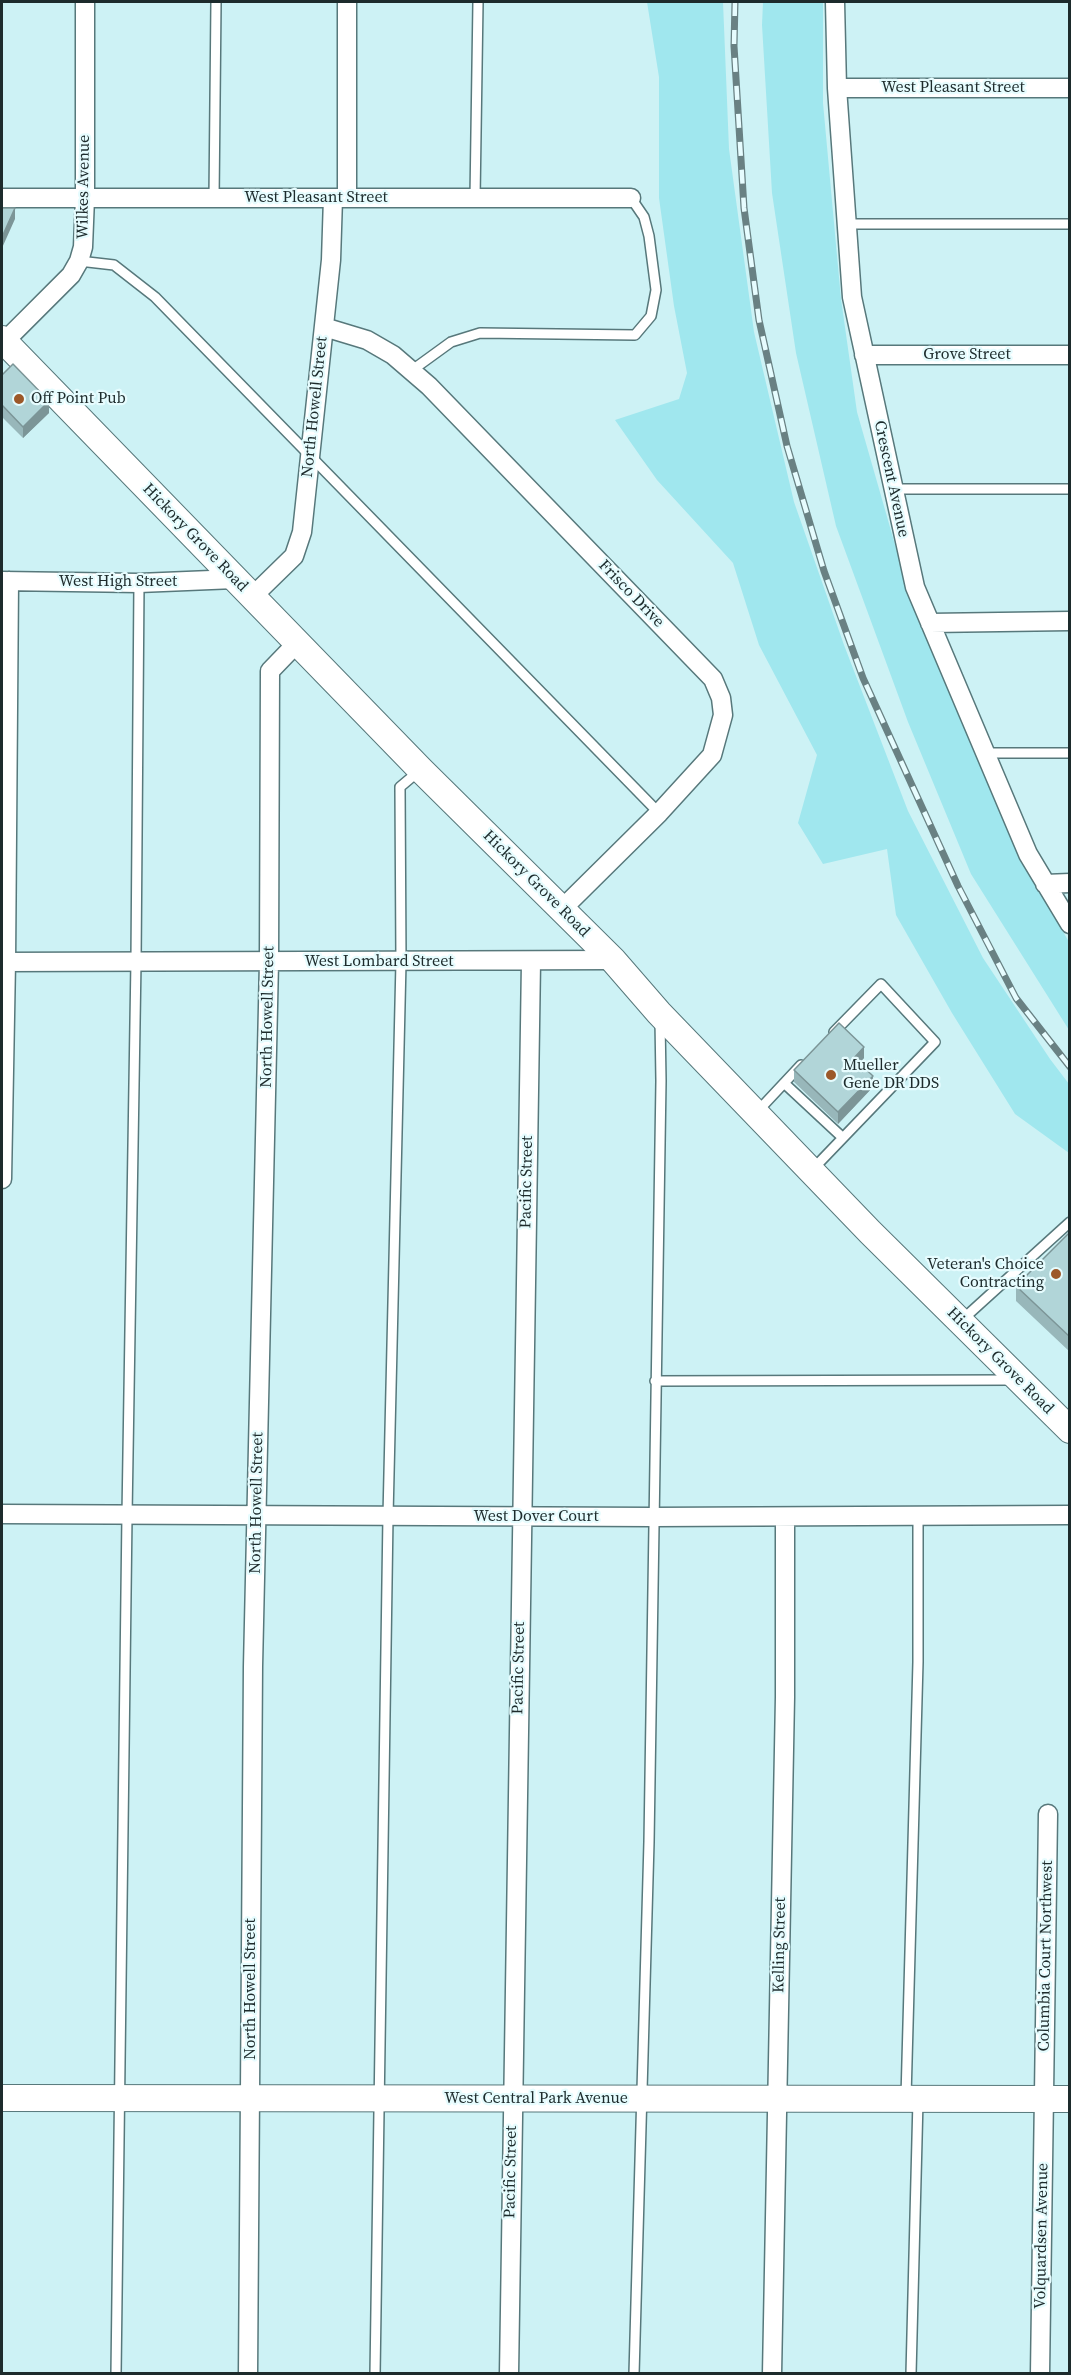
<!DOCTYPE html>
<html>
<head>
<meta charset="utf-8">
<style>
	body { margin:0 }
	#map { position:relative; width:1071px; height:2375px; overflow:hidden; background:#cdf2f5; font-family:"Source Serif 4",serif }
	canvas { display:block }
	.frame { position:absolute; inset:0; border:3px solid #1d2b2c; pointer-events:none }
</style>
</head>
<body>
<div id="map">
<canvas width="1071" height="2375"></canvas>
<div class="frame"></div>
</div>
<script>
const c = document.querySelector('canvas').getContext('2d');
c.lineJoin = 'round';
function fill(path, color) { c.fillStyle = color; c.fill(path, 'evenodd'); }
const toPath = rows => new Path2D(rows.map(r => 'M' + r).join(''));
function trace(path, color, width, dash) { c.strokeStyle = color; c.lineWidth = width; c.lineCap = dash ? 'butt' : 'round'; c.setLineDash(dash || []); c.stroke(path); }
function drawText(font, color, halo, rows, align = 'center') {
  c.font = font + ' "Source Serif 4",serif'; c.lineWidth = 4.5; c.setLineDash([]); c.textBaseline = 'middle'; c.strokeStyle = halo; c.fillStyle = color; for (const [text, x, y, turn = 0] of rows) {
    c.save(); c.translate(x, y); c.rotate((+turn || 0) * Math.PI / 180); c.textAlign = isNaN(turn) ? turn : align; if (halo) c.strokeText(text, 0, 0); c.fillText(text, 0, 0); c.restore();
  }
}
fill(toPath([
	[647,2,723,2,729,149,754,332,794,502,844,645,908,811,983,958,1050,1059,1069,1084,1069,1153,1015,1114,952,1013,896,915,887,849,823,864,798,823,817,755,759,645,733,563,657,480,615,420,679,399,687,373,674,306,659,198,659,77],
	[763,2,823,2,823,103,841,299,857,412,906,583,1029,873,1069,942,1069,1030,971,874,908,722,836,526,796,353,772,193,762,25]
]), '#a0e7ee');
const service = toPath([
	[475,198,478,2],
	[214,199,216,2],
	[845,224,1070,224],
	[79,261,114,265,155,297,659,813],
	[411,371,451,342,480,333,635,335,651,316,656,290,649,236,644,217,631,198],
	[893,489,1070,489],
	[985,753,1070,753],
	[784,1083,842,1137],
	[757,1112,801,1065],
	[813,1169,935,1042,881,984,834,1032],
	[962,1320,1070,1222],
	[655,1381,1013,1380],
	[906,2097,918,1662,918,1516],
	[116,2374,127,1515,136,961,139,583],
	[375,2374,388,1516,401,962,400,787,419,771],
	[634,2374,649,1842,661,1081,660,1020],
	[911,2374,918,2100]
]);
const minor = toPath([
	[835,2,837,88,852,297,915,587,1028,854,1070,924],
	[837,88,1070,88],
	[2,198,631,198],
	[347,198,347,2],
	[324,327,367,340,393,355,429,386,713,679,721,698,723,715,712,755,659,813,562,909],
	[4,342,71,275,79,261,83,247,85,198,85,2],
	[864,355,1070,355],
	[2,581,139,583,235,579],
	[252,597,294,556,302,532,331,260,333,198],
	[930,623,1070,621],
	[1045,884,1070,883],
	[2,962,613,960],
	[2,1179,6,962,9,581],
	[2,1514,653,1517,1070,1515],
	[248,2374,253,1666,269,962,270,671,297,643],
	[509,2374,531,962],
	[772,2374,785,1697,785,1517],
	[1040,2374,1048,1814]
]);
const secondary = toPath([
	[2,339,421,770,613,960,659,1013,870,1232,1070,1430],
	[2,2098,1070,2099]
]);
trace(service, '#57787b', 12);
trace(minor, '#57787b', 21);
trace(secondary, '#57787b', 28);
trace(service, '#fff', 9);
trace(minor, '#fff', 18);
trace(secondary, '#fff', 26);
const rail = toPath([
	[735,2,734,46,744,208,759,320,787,446,824,571,863,678,958,886,1016,998,1070,1067]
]);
trace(rail, '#698183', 7);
trace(rail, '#e6fcfe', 4.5, [14]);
fill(toPath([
	[2,375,49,413,23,438,2,417],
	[864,1058,860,1063,873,1087,838,1124,794,1082,794,1070],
	[1070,1232,1070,1352,1016,1301,1016,1286]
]), '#98b7ba');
fill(toPath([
	[15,208,15,219,2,248,2,237],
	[49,401,49,413,23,438,23,427],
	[864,1047,864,1058,854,1069,854,1058],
	[873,1076,873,1087,838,1124,838,1112]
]), '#7c9597');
const building = toPath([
	[2,208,15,208,2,237,2,208],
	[13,364,49,401,23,427,2,405,2,375,13,364],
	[839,1023,864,1047,854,1058,873,1076,838,1112,794,1070,839,1023],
	[1070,1232,1070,1337,1016,1286,1070,1232]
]);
fill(building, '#b1d5d8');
trace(building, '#7c9597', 1.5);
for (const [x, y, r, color] of [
	[19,399,6,"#9c5829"],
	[831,1075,6,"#9c5829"],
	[1056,1274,6,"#9c5829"]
]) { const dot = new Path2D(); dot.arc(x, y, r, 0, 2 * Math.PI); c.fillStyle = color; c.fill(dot); trace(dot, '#e6fcfe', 2); }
drawText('16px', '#1d2b2c', '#e6fcfe', [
	["West Pleasant Street",953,88],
	["Wilkes Avenue",84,187,-89],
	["West Pleasant Street",316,198],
	["Grove Street",967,355],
	["North Howell Street",315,407,-84],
	["Crescent Avenue",891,479,78],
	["Hickory Grove Road",195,538,46],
	["West High Street",118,582],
	["Frisco Drive",631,594,46],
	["Hickory Grove Road",536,884,45],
	["West Lombard Street",379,962],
	["North Howell Street",268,1017,-89],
	["Pacific Street",527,1182,-89],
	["Hickory Grove Road",1000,1361,45],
	["North Howell Street",257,1503,-89],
	["West Dover Court",536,1517],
	["Pacific Street",519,1668,-89],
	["Kelling Street",780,1945,-89],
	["Columbia Court Northwest",1046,1956,-89],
	["North Howell Street",251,1989,-90],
	["West Central Park Avenue",536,2099],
	["Pacific Street",511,2172,-89],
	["Volquardsen Avenue",1042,2236,-89]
]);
drawText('16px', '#1d2b2c', '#e6fcfe', [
	["Off Point Pub",31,399],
	["Mueller",843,1066],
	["Gene DR DDS",843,1084],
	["Veteran's Choice",1044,1265,"right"],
	["Contracting",1044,1283,"right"]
], 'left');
</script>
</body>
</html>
